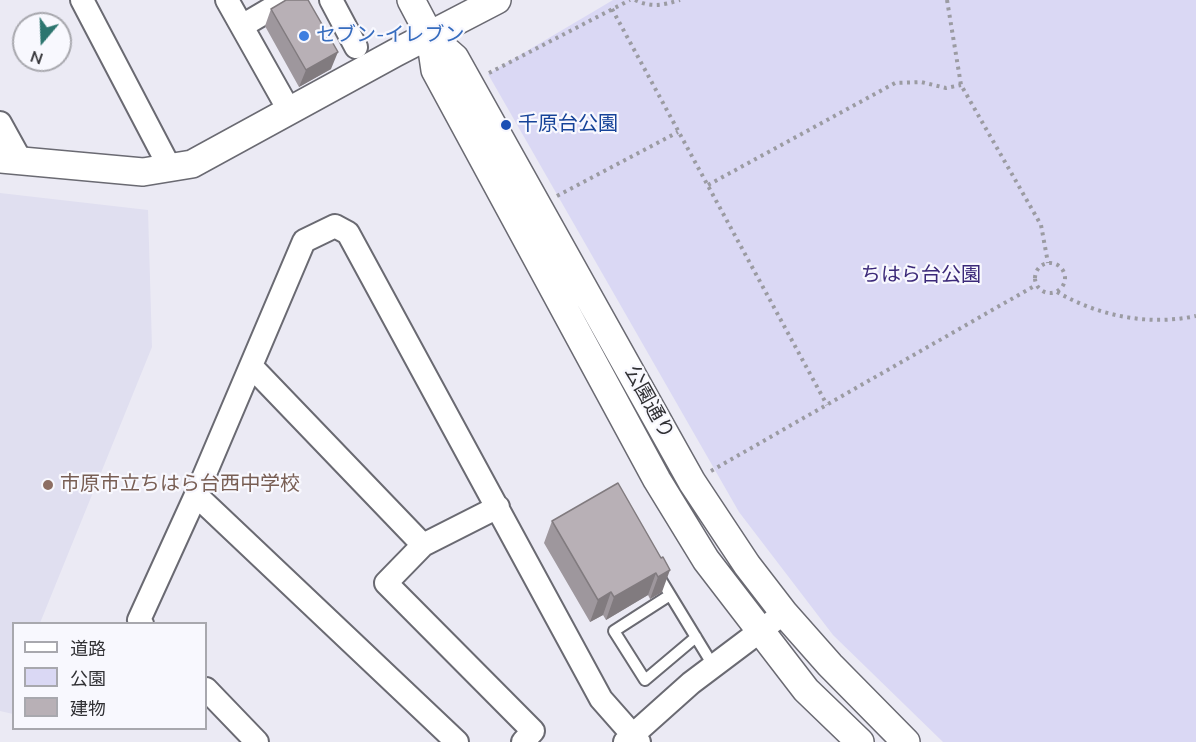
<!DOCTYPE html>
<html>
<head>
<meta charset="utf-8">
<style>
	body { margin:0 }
	#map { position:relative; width:1196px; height:742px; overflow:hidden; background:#ebeaf4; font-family:"Nunito Sans","Noto Sans JP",sans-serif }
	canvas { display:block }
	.legend { position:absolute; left:12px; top:622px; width:195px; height:108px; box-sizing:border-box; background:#f8f8fe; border:2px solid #a8a8ae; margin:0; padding:8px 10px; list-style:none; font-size:18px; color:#313135 }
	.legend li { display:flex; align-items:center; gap:12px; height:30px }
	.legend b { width:30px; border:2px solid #a8a8ae }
	.north { position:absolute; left:12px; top:12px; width:60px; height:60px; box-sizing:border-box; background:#f8f8fe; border:2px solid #a8a8ae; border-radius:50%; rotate:199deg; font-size:16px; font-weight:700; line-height:24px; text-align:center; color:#313135 }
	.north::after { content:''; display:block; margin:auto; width:21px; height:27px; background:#2c756f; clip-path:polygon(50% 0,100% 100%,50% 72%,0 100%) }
</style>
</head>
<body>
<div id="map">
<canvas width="1196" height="742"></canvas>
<ul class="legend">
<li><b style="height:8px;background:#fff"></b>道路</li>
<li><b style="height:16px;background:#dad8f4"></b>公園</li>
<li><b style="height:16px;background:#b8b0b6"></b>建物</li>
</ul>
<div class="north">N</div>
</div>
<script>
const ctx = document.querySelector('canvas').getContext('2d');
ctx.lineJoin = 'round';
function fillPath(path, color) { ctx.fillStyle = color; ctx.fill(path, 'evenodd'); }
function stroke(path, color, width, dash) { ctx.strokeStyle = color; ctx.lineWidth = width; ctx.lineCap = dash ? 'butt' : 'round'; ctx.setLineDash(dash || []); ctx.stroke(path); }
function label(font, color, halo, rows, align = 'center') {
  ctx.font = font + ' "Nunito Sans","Noto Sans JP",sans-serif'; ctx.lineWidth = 4.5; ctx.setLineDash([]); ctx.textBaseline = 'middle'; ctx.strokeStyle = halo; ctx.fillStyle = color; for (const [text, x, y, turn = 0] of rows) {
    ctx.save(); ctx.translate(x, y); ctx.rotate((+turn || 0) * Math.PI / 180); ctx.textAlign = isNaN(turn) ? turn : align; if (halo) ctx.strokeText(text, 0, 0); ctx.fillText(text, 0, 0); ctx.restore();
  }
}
const built = new Path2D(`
	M0,193L148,210L152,347L40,623L14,624L13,714L0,711Z`);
const green = new Path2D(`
	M613,0H1196V742H943L833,635L739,512L488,74Z`);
const path = new Path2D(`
	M635,0C652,8 663,5 680,0
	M947,0L961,85L1041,225L1048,263
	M612,9L827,405
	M489,73L630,0
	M708,185L895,83L921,82L946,88L961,85
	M557,196L678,132
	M1035 278a15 15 0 1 1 30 0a15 15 0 1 1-30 0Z
	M1057,292C1099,316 1148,326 1196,316
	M711,471L1036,285`);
const service = new Path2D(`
	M658,575L714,667
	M670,595L614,631L645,680L696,637`);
const minor = new Path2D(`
	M82,0L170,168
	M227,0L290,112
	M331,0L356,47
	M242,26L286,0
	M0,123L21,161
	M252,367L423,545
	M196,495L457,742
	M498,507L423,545L386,583L533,731L523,742
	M142,624L139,620L196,495L304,241L335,226L348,233L601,699L639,742
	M206,689L257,742
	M625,742L691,683L784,613`);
const tertiary = new Path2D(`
	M411,0L430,36L435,70L657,480L706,560L806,690L860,742
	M430,36L455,58L692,482L747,565L784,613L830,665L906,742
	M0,159L143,172L192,164L395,53L497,0`);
const wall = new Path2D(`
	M271,9L331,69L299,87L265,26Z
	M552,521L661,558L662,592L650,599L648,595L606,620L603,615L590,622L544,543Z`);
const shadedWall = new Path2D(`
	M338,52L331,69L299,87L306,70Z
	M670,570L662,592L650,599L658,577Z
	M656,573L648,595L606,620L614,597Z
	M611,592L603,615L590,622L598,600Z`);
const building = new Path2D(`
	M286,0H308L338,52L306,70L271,9Z
	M618,483L661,558L663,557L670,570L658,577L656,573L614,597L611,592L598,600L552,521Z`);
const markers = [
	[304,36,6,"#3f7fe0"],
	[506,125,6,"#1a4fb4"],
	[48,485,6,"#8d6e63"]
];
const shopNames = [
	["セブン-イレブン",316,36]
];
const transitNames = [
	["千原台公園",518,125]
];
const parkNames = [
	["ちはら台公園",921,276]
];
const streetNames = [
	["公園通り",648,403,61]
];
const educationNames = [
	["市原市立ちはら台西中学校",60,485]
];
fillPath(built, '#e0dff0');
fillPath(green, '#dad8f4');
stroke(service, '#6a6a72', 14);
stroke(minor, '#6a6a72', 26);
stroke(tertiary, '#6a6a72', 30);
stroke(path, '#9b9ba2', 4, [3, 4.5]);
stroke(service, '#fff', 10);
stroke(minor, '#fff', 22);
stroke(tertiary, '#fff', 27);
fillPath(wall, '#9e979d');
fillPath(shadedWall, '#817b7f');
fillPath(building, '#b8b0b6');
stroke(building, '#817b7f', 1.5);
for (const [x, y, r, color] of markers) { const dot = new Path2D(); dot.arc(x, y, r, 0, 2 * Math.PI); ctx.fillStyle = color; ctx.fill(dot); stroke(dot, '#f8f8fe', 2); }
label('20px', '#366cbe', '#f8f8fe', shopNames, 'left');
label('20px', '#164399', '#f8f8fe', transitNames, 'left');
label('20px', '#3b2979', '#f8f8fe', parkNames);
label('20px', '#313135', '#f8f8fe', streetNames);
label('20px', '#785e54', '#f8f8fe', educationNames, 'left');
</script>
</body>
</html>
